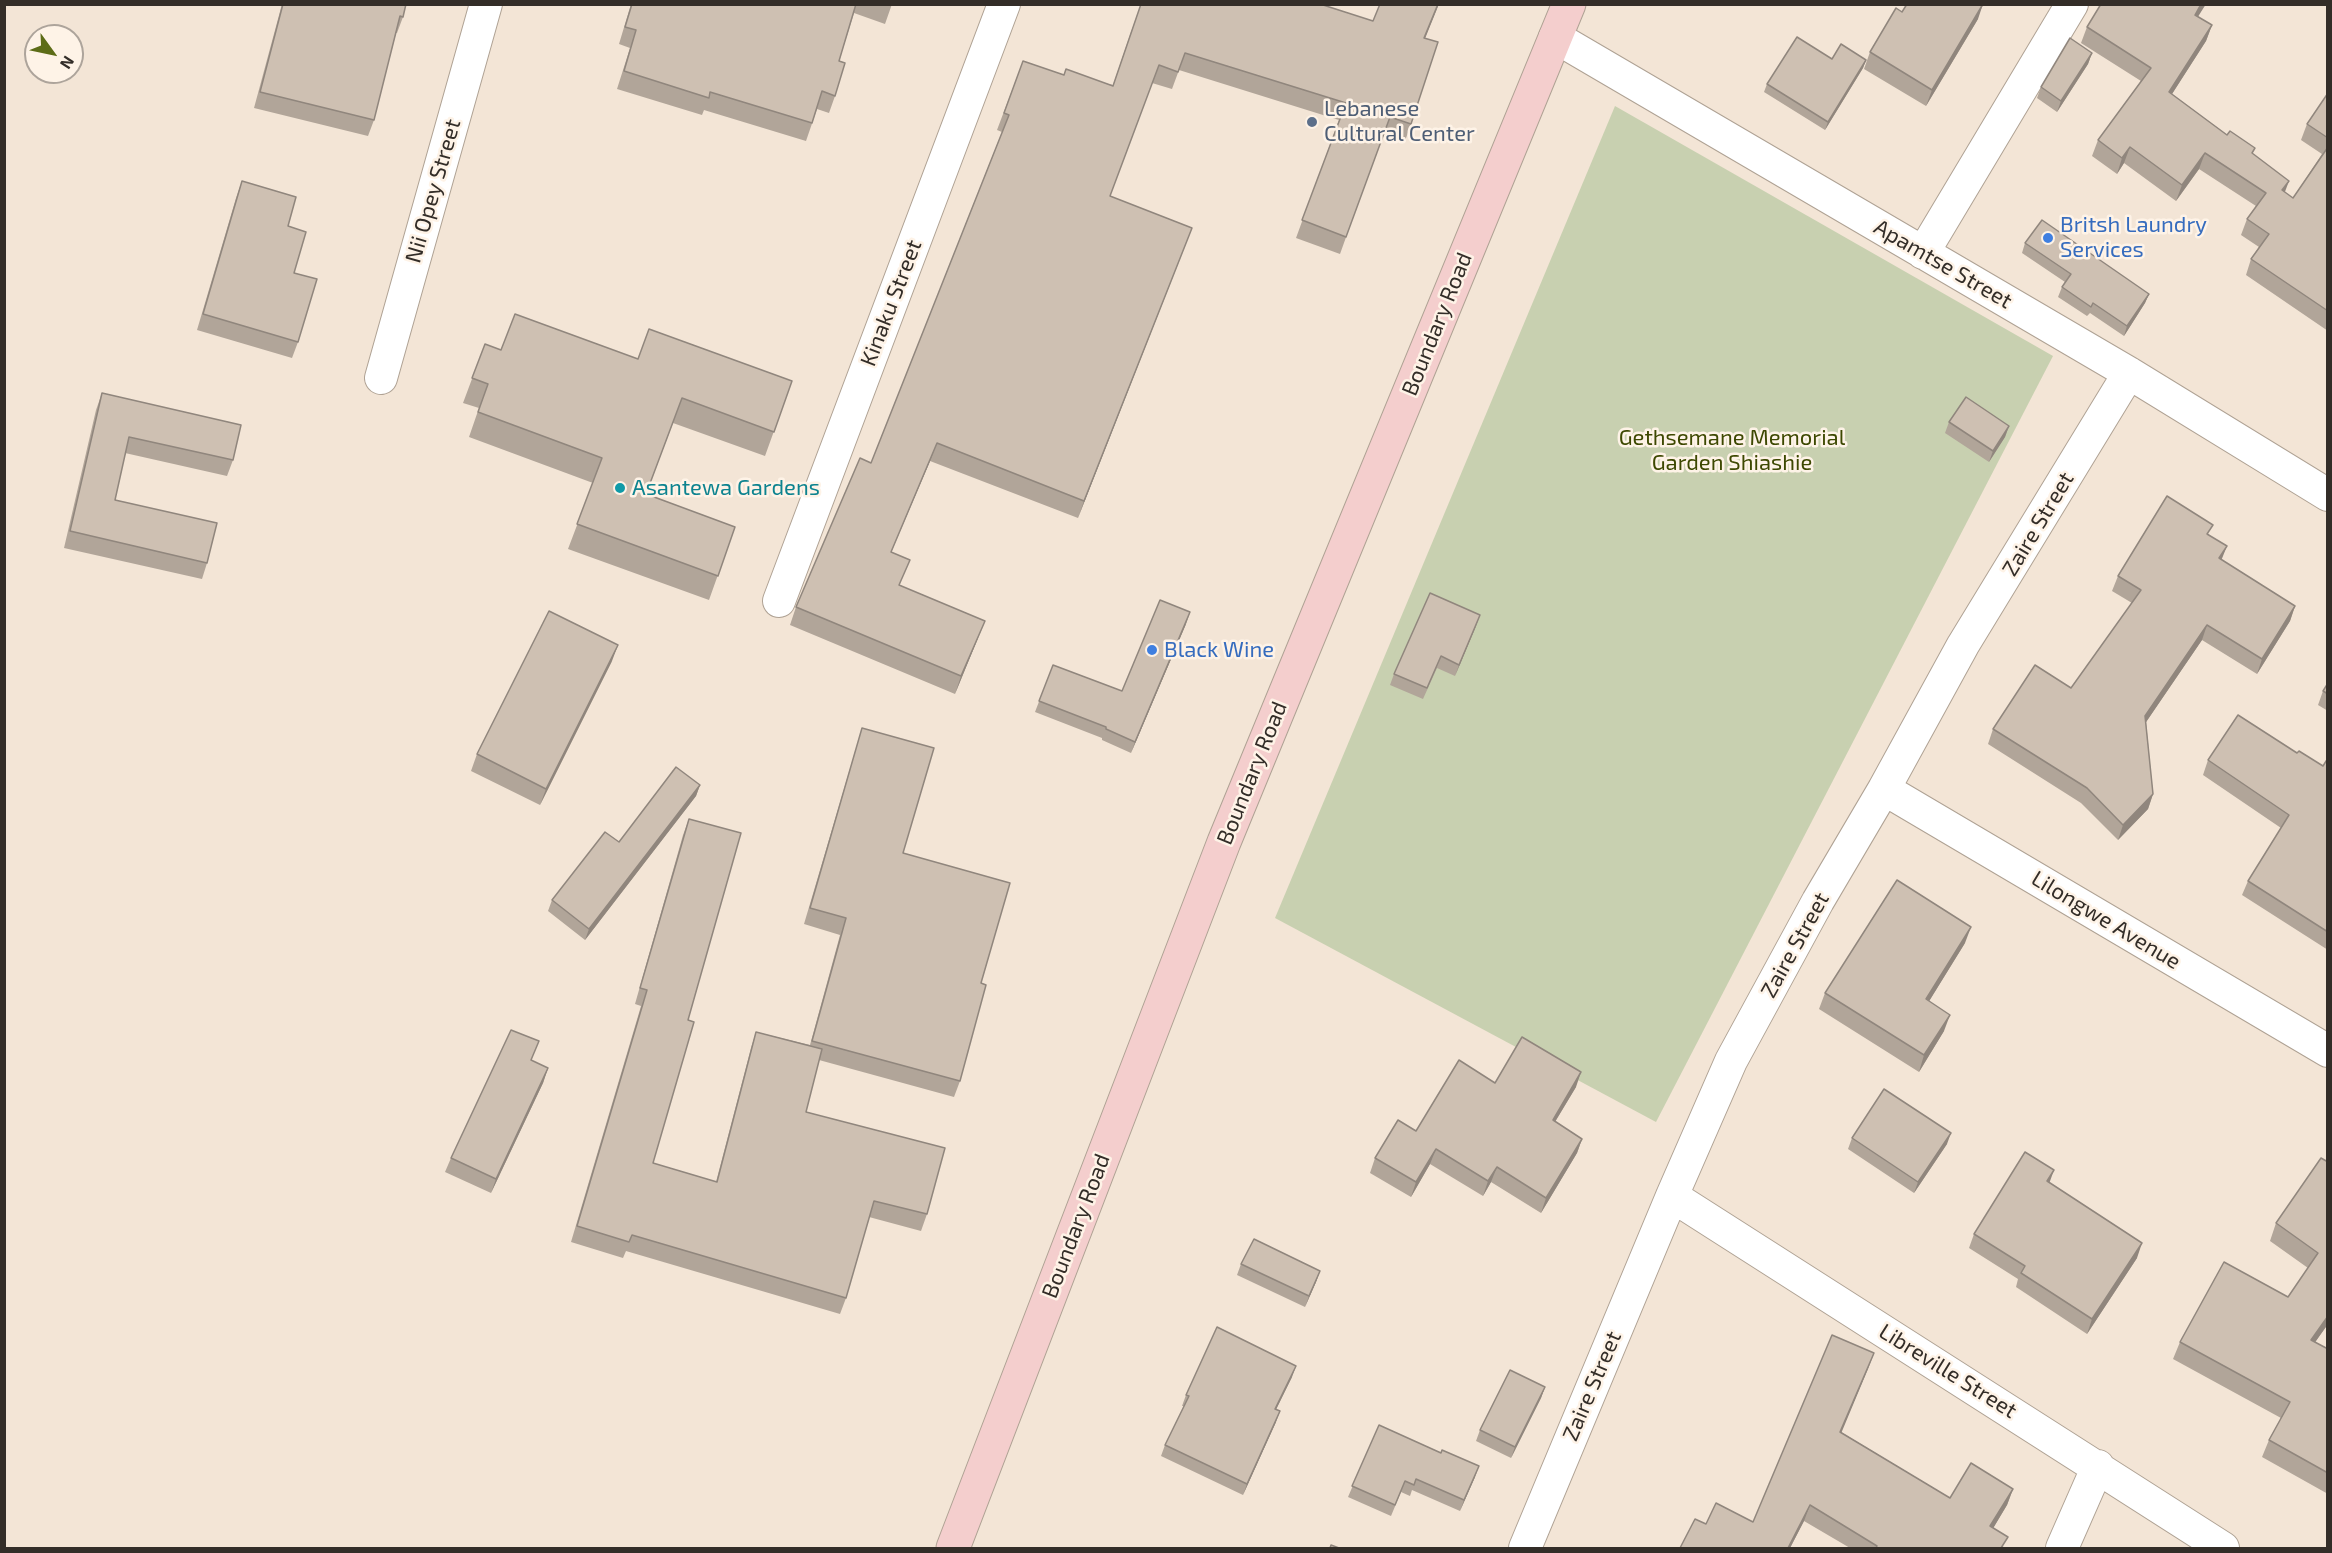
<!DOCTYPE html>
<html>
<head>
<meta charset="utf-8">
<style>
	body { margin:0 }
	#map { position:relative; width:2332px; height:1553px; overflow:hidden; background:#f3e5d6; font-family:"Exo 2",sans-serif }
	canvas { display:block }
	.frame { position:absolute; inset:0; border:6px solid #332d28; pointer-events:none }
	.north { position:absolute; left:24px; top:24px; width:60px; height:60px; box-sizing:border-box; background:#fef3e7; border:2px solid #ada49b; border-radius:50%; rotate:123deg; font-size:16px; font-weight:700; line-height:24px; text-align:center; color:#332d28 }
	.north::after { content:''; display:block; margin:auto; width:21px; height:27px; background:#5d6c17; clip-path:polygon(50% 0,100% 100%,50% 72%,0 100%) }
</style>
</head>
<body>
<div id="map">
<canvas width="2332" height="1553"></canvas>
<div class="frame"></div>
<div class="north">N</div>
</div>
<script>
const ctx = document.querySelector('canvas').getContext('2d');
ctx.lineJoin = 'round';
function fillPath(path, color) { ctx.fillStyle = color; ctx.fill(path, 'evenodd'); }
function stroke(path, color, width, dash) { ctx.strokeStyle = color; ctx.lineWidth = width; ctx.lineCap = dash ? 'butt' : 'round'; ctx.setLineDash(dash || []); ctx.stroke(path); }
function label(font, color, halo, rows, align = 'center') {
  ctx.font = font + ' "Exo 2",sans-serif'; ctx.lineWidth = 5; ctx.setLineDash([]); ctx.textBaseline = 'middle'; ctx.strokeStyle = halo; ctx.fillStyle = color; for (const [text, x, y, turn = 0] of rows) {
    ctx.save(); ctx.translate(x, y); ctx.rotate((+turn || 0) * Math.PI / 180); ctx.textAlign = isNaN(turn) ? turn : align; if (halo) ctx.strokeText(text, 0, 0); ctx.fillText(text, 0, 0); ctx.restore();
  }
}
const green = new Path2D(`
	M1615,106L2053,356L1656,1122L1275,918Z`);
const street = new Path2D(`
	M1555,37L2129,373L2328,495
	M1923,253L2072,4
	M381,378L486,4
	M779,601L1004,4
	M1884,789L2328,1051
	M1672,1196L2223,1548
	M1525,1548L1672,1196L1731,1061L1818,901L1884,789L1963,645L2129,373
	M2062,1548L2098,1466`);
const secondary = new Path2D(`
	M953,1548L1224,842L1569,4`);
const wall = new Path2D(`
	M282,4H406L403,17L397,33H396L374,120L368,136L254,108Z
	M631,4H892L885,24L854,13L839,61L835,96L829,113L817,109L806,141L704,110L702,115L617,89L630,48L619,44Z
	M1141,4L1425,38L1411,124L1405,141L1383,134L1340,254L1296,238L1339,120L1179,70L1172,89L1152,83L1110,196L1192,228L1078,518L930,461L891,552L900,585L978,638L955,694L790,625L796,607L871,463L1002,132L997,130L1023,61L1064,75L1113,85L1131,32Z
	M1902,12L1978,19L1926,106L1864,69L1870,52Z
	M2198,17L2212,25L2206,41L2172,94L2253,154L2285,192L2293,198L2322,154L2301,140L2307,124L2328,93V331L2246,275L2251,259L2259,247L2241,235L2247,219L2256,206L2199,169L2176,201L2124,163L2117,174L2092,156L2098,140L2141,81L2081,43L2087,27Z
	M2092,53L2088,64L2057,112L2037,98L2041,87Z
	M1832,59L1866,60L1863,68L1825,130L1764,92L1767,84Z
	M242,181L288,226L294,273L298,342L292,358L197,330L236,198Z
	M2025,243L2149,294L2145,303L2124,336L2090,313L2087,316L2058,297L2062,287L2065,282L2022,253Z
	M485,344L501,350L638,359L792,381L765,456L673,423L646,494L735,527L709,600L568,549L593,483L469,437L479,408L463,403Z
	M102,393L233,460L227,476L125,453L115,500L207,563L202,579L64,548L96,410Z
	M1949,422L2009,426L2005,437L1989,462L1945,433Z
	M2209,536L2222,560L2295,606L2290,621L2257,674L2202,640L2146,722L2153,794L2148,809L2118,840L2081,803L1988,744L1993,729L2071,688L2132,603L2112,591L2118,576Z
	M1186,624L1131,753L1102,740V738L1035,712L1053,665L1122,691Z
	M1476,626L1455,676L1437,668L1423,699L1390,685L1394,674Z
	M612,661L540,805L471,771L477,754Z
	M2328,683V711L2318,705L2323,691Z
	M862,728L903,853L981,983L960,1081L954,1097L819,1060L806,1112L927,1214L921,1231L869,1217L846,1298L840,1314L626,1251L623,1258L571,1242L641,1006L635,1004L683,835L689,819L688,1020L653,1163L716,1182L751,1048L756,1032L810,1045L840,935L804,924L857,745Z
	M2297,753L2323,766L2328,758V950L2242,895L2248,881L2281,828L2203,775L2208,760Z
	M700,785L696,796L585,940L548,911L552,900L619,842Z
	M1965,943L1929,1001L1944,1031L1919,1072L1819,1009L1825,993Z
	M532,1061L548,1068L543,1083L491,1193L445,1172L451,1158Z
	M1495,1083L1576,1087L1555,1122L1582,1139L1577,1153L1541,1213L1491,1182L1483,1196L1430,1164L1411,1197L1370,1173L1375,1158L1416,1131Z
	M1852,1138L1947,1144L1914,1193L1848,1149Z
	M2328,1162V1324L2315,1342L2328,1349V1494L2262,1457L2269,1440L2281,1418L2173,1359L2180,1342L2288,1297L2308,1268L2270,1241L2276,1223Z
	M2049,1183L2137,1258L2087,1334L2016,1287L2018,1279L1969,1248L1974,1234Z
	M1241,1264L1320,1271L1316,1282L1305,1307L1237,1275Z
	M1874,1353L1841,1432L1950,1498L2013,1489L2007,1505L1993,1528L2004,1548H1850L1804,1521L1790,1548H1680L1706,1524L1753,1522Z
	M1292,1377L1276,1409V1422L1243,1495L1161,1456L1165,1445L1184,1406H1182L1186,1395Z
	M1545,1387L1541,1398L1511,1458L1476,1441L1480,1430Z
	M1379,1425L1475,1477L1460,1511L1412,1490L1410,1496L1401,1492L1391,1516L1348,1497Z`);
const shadedWall = new Path2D(`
	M1438,4H1439L1418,56L1424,38Z
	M1983,4L1978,19L1926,106L1932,90Z
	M2201,4H2206L2189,31L2195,15Z
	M2212,25L2206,41L2163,108L2169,92Z
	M2092,53L2088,64L2057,112L2061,101Z
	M1866,60L1863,68L1825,130L1828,122Z
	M2130,147L2124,163L2117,174L2122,158Z
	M2205,153L2199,169L2176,201L2182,185Z
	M2289,181L2283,197L2282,190Z
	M1192,228L1185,246L1078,518L1084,501Z
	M2149,294L2145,303L2124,336L2127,326Z
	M2009,426L2005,437L1989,462L1993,451Z
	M937,443L930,461L884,569L891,552Z
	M2227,546L2221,561L2219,558Z
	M2295,606L2290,621L2257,674L2262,659Z
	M1190,612L1186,624L1131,753L1135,742Z
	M1480,615L1476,626L1455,676L1459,665Z
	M985,621L978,638L955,694L961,676Z
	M2207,625L2202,640L2140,731L2145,716Z
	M618,645L612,661L540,805L546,789Z
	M700,785L696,796L585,940L589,929Z
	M2153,794L2148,809L2118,840L2123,825Z
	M1971,927L1965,943L1920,1016L1926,999Z
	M1950,1015L1944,1031L1919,1072L1924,1055Z
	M548,1068L543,1083L491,1193L496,1179Z
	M1581,1072L1576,1087L1547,1135L1553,1120Z
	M1951,1133L1947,1144L1914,1193L1918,1182Z
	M1582,1139L1577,1153L1541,1213L1546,1198Z
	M1436,1149L1430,1164L1411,1197L1416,1182Z
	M1497,1167L1491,1182L1483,1196L1488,1181Z
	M2054,1170L2049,1184L2047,1181Z
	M2142,1243L2137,1258L2087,1334L2092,1319Z
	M1320,1271L1316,1282L1305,1307L1309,1296Z
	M2328,1316V1324L2304,1358L2311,1340Z
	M1874,1353L1868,1369L1835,1448L1840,1432Z
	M1296,1366L1292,1377L1271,1420L1275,1409Z
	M1545,1387L1541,1398L1511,1458L1515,1447Z
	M1280,1411L1276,1422L1243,1495L1247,1484Z
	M1479,1466L1475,1477L1460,1511L1464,1500Z
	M2013,1489L2007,1505L1985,1542L1990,1526Z
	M1810,1505L1804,1521L1790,1548H1788Z`);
const building = new Path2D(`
	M283,4H406L403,17L400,16L374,120L260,92Z
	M632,4H856L839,61L845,63L835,96L822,91L812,123L710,92L709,98L624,71L636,30L625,27Z
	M1141,4H1320L1373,21L1380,4H1438L1424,38L1438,42L1411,124L1390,117L1346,237L1302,220L1346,103L1185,53L1178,72L1159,65L1110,196L1192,228L1084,501L937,443L891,552L910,560L899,585L985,621L961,676L796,607L860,458L871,463L1009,115L1004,113L1023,61L1064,75L1066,69L1113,86Z
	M1907,4H1983L1932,90L1870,52L1896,8L1902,12Z
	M2101,4H2201L2195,15L2212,25L2169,92L2227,135L2230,131L2255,148L2252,153L2289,181L2282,190L2293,198L2328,147V311L2251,259L2269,234L2247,219L2266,193L2205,153L2182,185L2130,147L2122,158L2098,140L2151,68L2087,27Z
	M1797,37L1832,59L1841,44L1866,60L1828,122L1767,84Z
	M2070,38L2092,53L2061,101L2041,87Z
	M2328,93V138L2307,124Z
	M242,181L296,197L288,226L306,232L294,273L317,279L298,342L203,314Z
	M2042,220L2149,294L2127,326L2093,303L2091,307L2062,287L2071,274L2025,243Z
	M515,314L638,359L649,329L792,381L774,432L682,398L646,494L735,527L718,576L577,524L602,458L478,412L488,384L472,378L485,344L501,350Z
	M102,393L241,425L233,460L129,437L115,500L217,523L207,563L70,531Z
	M1966,397L2009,426L1993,451L1949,422Z
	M2167,496L2213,525L2207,534L2227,546L2219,558L2295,606L2262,659L2207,625L2145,716L2153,794L2123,825L2087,788L1993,729L2035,665L2071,688L2141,590L2118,576Z
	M1430,593L1480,615L1459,665L1441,656L1427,688L1394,674Z
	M1160,600L1190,612L1135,742L1106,729V727L1039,701L1053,665L1122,691Z
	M549,611L618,645L546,789L477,754Z
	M2328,683V694L2323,691Z
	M2238,715L2297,753L2299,751L2323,766L2328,758V932L2248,881L2289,815L2208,760Z
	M862,728L934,748L903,853L1010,883L981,983L986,985L960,1081L812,1041L846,918L810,908Z
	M676,767L700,785L589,929L552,900L605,832L619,842Z
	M689,819L741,833L688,1020L694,1022L653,1163L717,1182L756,1032L822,1049L806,1112L945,1148L927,1214L874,1201L846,1298L632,1235L629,1242L577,1226L647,990L640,988Z
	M1897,880L1971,927L1926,999L1950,1015L1924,1055L1825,993Z
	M511,1030L539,1041L531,1060L548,1068L496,1179L451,1158Z
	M1522,1037L1581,1072L1553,1120L1582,1139L1546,1198L1497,1167L1488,1181L1436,1149L1416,1182L1375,1158L1398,1120L1416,1131L1459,1060L1495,1083Z
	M1884,1089L1951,1133L1918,1182L1852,1138Z
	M2025,1152L2054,1170L2047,1181L2142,1243L2092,1319L2021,1273L2025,1266L1974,1234Z
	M2321,1158L2328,1162V1316L2311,1340L2328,1349V1473L2269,1440L2290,1402L2180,1342L2224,1262L2288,1297L2318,1253L2276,1223Z
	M1254,1239L1320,1271L1309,1296L1241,1264Z
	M1217,1327L1296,1366L1275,1409L1280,1411L1247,1484L1165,1445L1189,1396L1186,1395Z
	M1832,1335L1874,1353L1840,1432L1950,1498L1971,1463L2013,1489L1990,1526L2008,1537L2001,1548H1876L1877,1546L1810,1505L1788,1548H1680L1695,1519L1706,1524L1716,1503L1753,1522Z
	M1510,1370L1545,1387L1515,1447L1480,1430Z
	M1379,1425L1441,1453L1442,1450L1479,1466L1464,1500L1416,1479L1414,1485L1405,1481L1395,1505L1352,1486Z
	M1331,1545L1339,1548H1330Z`);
const markers = [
	[1312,122,6,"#5c6f8a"],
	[2048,238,6,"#3f7fe0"],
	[620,488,6,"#0f9aa8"],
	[1152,650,6,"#3f7fe0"]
];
const serviceNames = [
	["Lebanese",1324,109],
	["Cultural Center",1324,134]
];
const streetNames = [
	["Nii Opey Street",433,191,-74],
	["Apamtse Street",1943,264,30],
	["Kinaku Street",891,303,-69],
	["Boundary Road",1437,324,-68],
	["Zaire Street",2038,524,-59],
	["Boundary Road",1252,773,-68],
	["Lilongwe Avenue",2106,920,31],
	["Zaire Street",1795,945,-61],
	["Boundary Road",1076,1226,-69],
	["Libreville Street",1948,1371,32],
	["Zaire Street",1592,1386,-67]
];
const shopNames = [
	["Britsh Laundry",2060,225],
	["Services",2060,250],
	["Black Wine",1164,650]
];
const parkNames = [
	["Gethsemane Memorial",1732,438],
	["Garden Shiashie",1732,463]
];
const cultureNames = [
	["Asantewa Gardens",632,488]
];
fillPath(green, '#c8d0b0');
stroke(street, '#afa294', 34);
stroke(secondary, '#afa294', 35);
stroke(street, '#fff', 32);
stroke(secondary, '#f4cecd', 33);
fillPath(wall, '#b1a599');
fillPath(shadedWall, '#90867d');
fillPath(building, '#cec0b2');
stroke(building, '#90867d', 1.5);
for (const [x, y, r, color] of markers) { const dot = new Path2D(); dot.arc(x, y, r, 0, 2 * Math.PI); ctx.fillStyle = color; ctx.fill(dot); stroke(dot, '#fef3e7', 2); }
label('22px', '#4e5e75', '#fef3e7', serviceNames, 'left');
label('22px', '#332d28', '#fef3e7', streetNames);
label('22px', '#366cbe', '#fef3e7', shopNames, 'left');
label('22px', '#3d4801', '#fef3e7', parkNames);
label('22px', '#0d838f', '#fef3e7', cultureNames, 'left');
</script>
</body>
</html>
